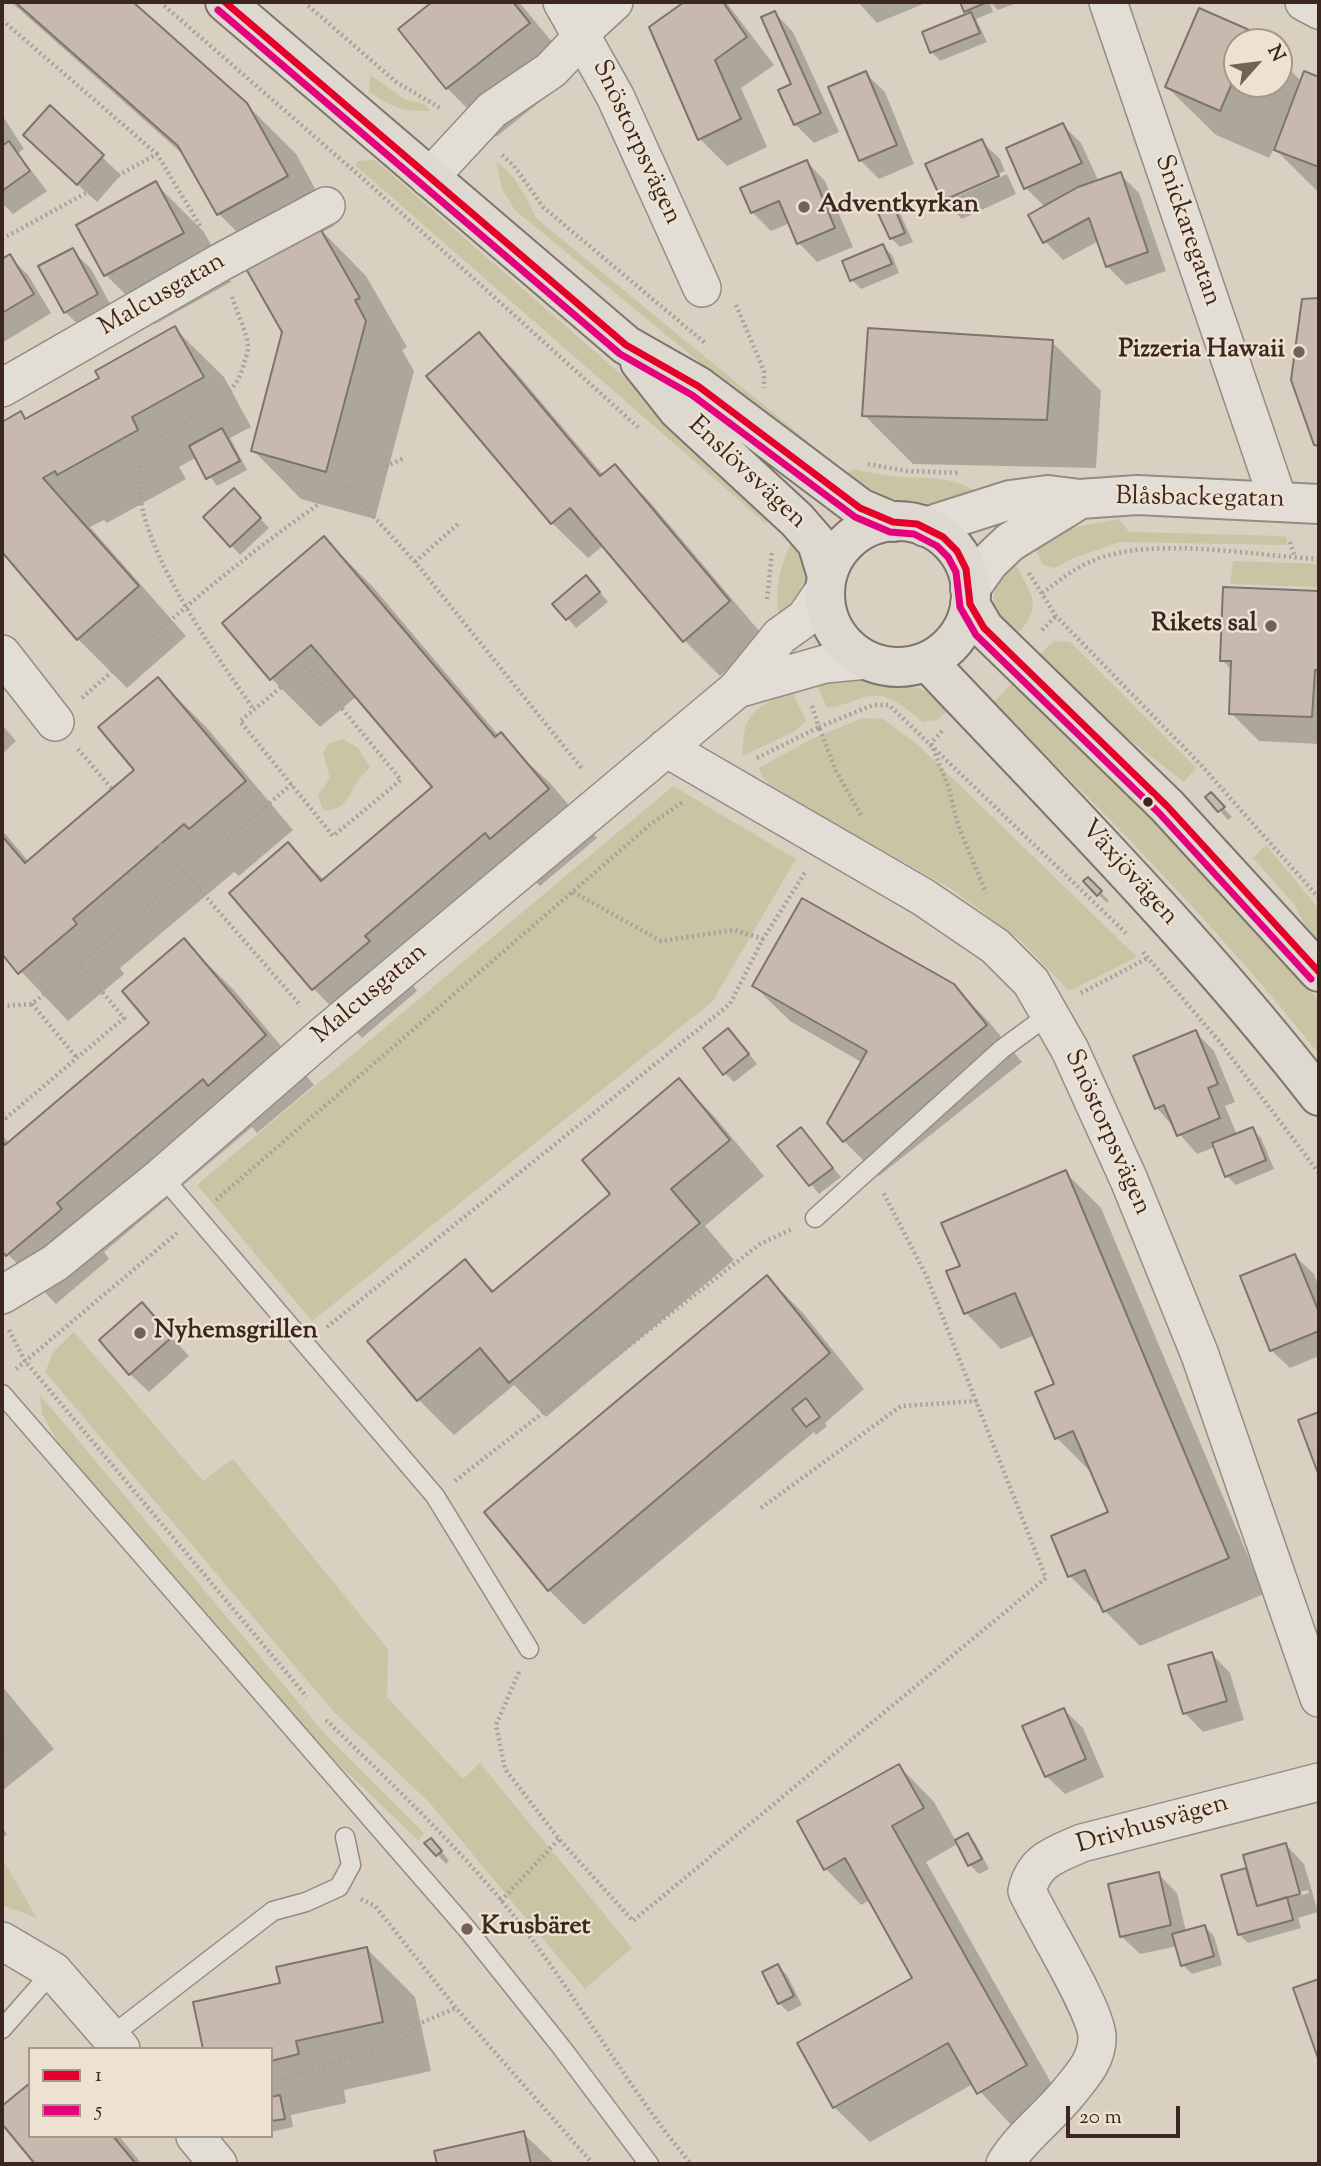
<!DOCTYPE html>
<html>
<head>
<meta charset="utf-8">
<style>
	body { margin:0 }
	#map { position:relative; width:1321px; height:2166px; overflow:hidden; background:#d9d0c2; font-family:"Sorts Mill Goudy",serif }
	canvas { display:block }
	.frame { position:absolute; inset:0; border:4px solid #3b271f; pointer-events:none }
	.legend { position:absolute; left:28px; top:2047px; width:245px; height:91px; box-sizing:border-box; background:#ede2d1; border:2px solid #a6978a; margin:0; padding:9px 12px; list-style:none; font-size:21px; color:#3b271f }
	.legend li { display:flex; align-items:center; gap:14px; height:35px }
	.legend b { width:35px; border:2px solid #a6978a }
	.north { position:absolute; left:1223px; top:28px; width:70px; height:70px; box-sizing:border-box; background:#ede2d1; border:2px solid #a6978a; border-radius:50%; rotate:62deg; font-size:19px; font-weight:700; line-height:28px; text-align:center; color:#3b271f }
	.north::after { content:''; display:block; margin:auto; width:24px; height:32px; background:#726258; clip-path:polygon(50% 0,100% 100%,50% 72%,0 100%) }
	.scale { position:absolute; left:1066px; top:2106px; width:114px; height:32px; box-sizing:border-box; border:4px solid #3b271f; border-top:0; padding-left:9px; font-size:21px; line-height:24px; white-space:nowrap; color:#3b271f; -webkit-text-stroke:5px #ede2d1; paint-order:stroke }
</style>
</head>
<body>
<div id="map">
<canvas width="1321" height="2166"></canvas>
<div class="frame"></div>
<ul class="legend">
<li><b style="height:9px;background:#e4002b"></b>1</li>
<li><b style="height:9px;background:#e5007d"></b>5</li>
</ul>
<div class="north">N</div>
<div class="scale">20 m</div>
</div>
<script>
const ctx = document.querySelector('canvas').getContext('2d');
ctx.lineJoin = 'round';
function fillPath(path, color) { ctx.fillStyle = color; ctx.fill(path, 'evenodd'); }
function stroke(path, color, width, dash) { ctx.strokeStyle = color; ctx.lineWidth = width; ctx.lineCap = dash ? 'butt' : 'round'; ctx.setLineDash(dash || []); ctx.stroke(path); }
function label(font, color, halo, rows, align = 'center') {
  ctx.font = font + ' "Sorts Mill Goudy",serif'; ctx.lineWidth = 5; ctx.setLineDash([]); ctx.textBaseline = 'middle'; ctx.strokeStyle = halo; ctx.fillStyle = color; for (const [text, x, y, turn = 0] of rows) {
    ctx.save(); ctx.translate(x, y); ctx.rotate((+turn || 0) * Math.PI / 180); ctx.textAlign = isNaN(turn) ? turn : align; if (halo) ctx.strokeText(text, 0, 0); ctx.fillText(text, 0, 0); ctx.restore();
  }
}
const green = new Path2D(`
	M370,75L406,100L425,104L430,111C404,112 390,107 369,91Z
	M375,160L779,512L765,523L355,165L358,161Z
	M496,161C516,176 525,195 536,218L822,453L821,463L515,210L502,189Z
	M853,469C865,471 878,475 891,476C920,480 956,473 979,495L946,504L918,503L874,496L840,478Z
	M1119,519L1129,532L1282,536L1287,538L1286,545L1120,542L1073,558L1054,568L1043,565L1034,546L1069,528Z
	M798,532C808,572 814,587 780,617C771,593 784,552 798,532Z
	M1013,560C1035,602 1045,603 1011,642C990,603 985,596 1013,560Z
	M1233,561L1319,564V587L1230,584Z
	M1054,641L1070,642L1196,768L1184,782L1080,701L1036,658Z
	M845,676L919,688L954,706L937,720L923,722C907,710 890,692 870,696C854,699 843,707 827,707L814,680Z
	M1016,679L1221,889L1319,1001V1054C1219,929 1108,814 992,704Z
	M791,690L806,721L795,731L743,756C742,711 755,710 791,690Z
	M862,718L883,719L917,744L1137,957L1069,991L1021,941L950,888L777,791L763,778L759,768L810,740Z
	M343,739L358,748L370,767C366,772 362,775 359,780C348,794 346,812 323,810L318,796L330,778L323,753L329,743Z
	M673,786L796,859L712,1002L312,1321L197,1185Z
	M1266,845L1319,909V953L1294,904L1253,858Z
	M74,1332L203,1481L233,1459L388,1649L387,1697L463,1779L480,1763L632,1948L585,1989L430,1803L333,1711L45,1372L53,1352Z
	M40,1395L325,1734L424,1833L419,1841L330,1756L260,1682L60,1446L42,1414Z
	M2,1858L37,1918L2,1905Z`);
const shadow = new Path2D(`
	M11,2H131L246,104L296,154L335,225L323,232L366,276L407,347L402,350L414,371L375,519L301,499L253,450L284,332L263,258L219,214L186,157Z
	M435,2H519L577,72L496,137L447,88L401,29Z
	M687,2H726L774,65L741,88L767,147L727,166L700,139L651,28Z
	M858,2H928L877,23Z
	M962,2H989L993,12L976,19L987,42L940,61L932,52L969,14Z
	M990,2H1020L998,10Z
	M1200,10L1253,33L1262,42H1237V84H1279V59L1302,82L1305,73L1319,79V193L1274,148L1269,158L1216,135L1167,87Z
	M775,13L793,32L839,132L814,143L795,124L794,85Z
	M866,74L885,92L914,164L879,179L860,160Z
	M50,108L121,175L97,202L44,154Z
	M2,115L24,149L18,153L47,191L13,214L2,203Z
	M1063,125L1081,143L1099,182L1120,174L1139,193L1166,271L1126,285L1107,266L1099,241L1063,260L1045,241V207L1025,187Z
	M981,141L1000,159L1005,171L949,196V200L1007,174L1016,194L962,219L943,200Z
	M807,162L825,181L853,247L817,262L799,243L790,223L771,231L752,212Z
	M155,183L204,232L231,282L155,324L106,275L78,225Z
	M891,204L900,213L913,242L900,247L891,238Z
	M883,246L892,255L899,273L861,289L852,280Z
	M72,250L91,269L115,313L84,330L65,312Z
	M9,256L28,275L51,313L2,343V261Z
	M1319,300V448L1316,444L1303,301Z
	M175,329L224,377L251,427L230,438L247,470L217,486L197,457L179,467L186,479L107,523L104,520L90,527L186,636L127,688L78,639L2,549V424L20,413L27,420L101,379Z
	M479,334L514,370L604,476L615,467L650,502L765,638L720,676L684,640L604,545L588,558L552,523Z
	M1052,342L1101,391L1096,468L913,464L864,415Z
	M243,500L269,528L240,555L205,517Z
	M324,538L373,587L499,736L550,783L597,838L540,886L535,881L413,985L417,991L362,1038L314,989L231,893L288,844L325,881L434,787L357,696L320,727L272,679L225,623Z
	M595,586L608,602L576,628L555,604Z
	M1225,589L1319,592V744L1259,741L1231,713L1233,671L1222,660Z
	M158,679L207,728L293,830L239,876L234,872L120,968L124,974L68,1021L2,951V830L29,862L137,770Z
	M2,725L16,741L2,754Z
	M1211,795L1232,817L1228,820L1208,797Z
	M1088,879L1109,901L1107,903L1085,881Z
	M184,941L233,989L314,1085L257,1133L252,1127L104,1252L109,1259L56,1304L2,1248V1135L10,1144L152,1023Z
	M953,985L989,1022L1022,1062L879,1176L844,1141L863,1063L790,1021L754,986Z
	M1195,1032L1214,1051L1235,1102L1225,1106L1237,1135L1252,1129L1261,1138L1274,1169L1236,1185L1227,1176L1215,1147L1197,1154L1157,1108Z
	M737,1039L757,1064L734,1082L725,1073Z
	M679,1081L714,1116L764,1176L705,1226L734,1260L546,1417L514,1385L454,1435L419,1400L369,1341L464,1262L495,1292L613,1194Z
	M801,1129L841,1177L819,1194L780,1146Z
	M1065,1172L1101,1208L1264,1594L1140,1646L1070,1576L1110,1513L1093,1474L1057,1438L1056,1385L1035,1335L1001,1349L966,1313L962,1267Z
	M1295,1256L1314,1274L1319,1288V1356L1290,1368L1271,1350Z
	M767,1277L803,1313L864,1389L825,1423L827,1426L816,1435L814,1432L584,1625L549,1590Z
	M142,1305L189,1356L149,1392L130,1374Z
	M1212,1654L1230,1673L1244,1720L1203,1732L1185,1713Z
	M2,1686L54,1749L2,1791Z
	M1064,1710L1083,1728L1104,1777L1065,1794L1046,1776Z
	M899,1766L934,1802L956,1841L968,1835L976,1844L989,1869L979,1874L970,1865L959,1843L926,1862L1062,2102L1014,2128L973,2084L870,2142L834,2107L915,1978L870,1900L861,1905L826,1869L799,1822Z
	M2,1827L7,1834L2,1839Z
	M427,1843L440,1849L449,1861L446,1864Z
	M1286,1845L1304,1864L1318,1912L1298,1918L1301,1928L1248,1943L1239,1934L1224,1876L1248,1869ZM1308,1890L1309,1893L1286,1899L1284,1896Z
	M1158,1874L1177,1893L1186,1932L1205,1927L1214,1936L1222,1965L1192,1974L1183,1965L1178,1946L1140,1954L1121,1936Z
	M366,1948L415,1997L431,2071L344,2090L346,2103L291,2115L293,2127L271,2132V2049L282,1984Z
	M778,1966L787,1975L802,2005L788,2012L779,2003L764,1973Z
	M30,2085V2136H119L142,2164H38L2,2121V2108Z
	M523,2133L555,2164H439L436,2152Z`);
const building = new Path2D(`
	M15,2H133L247,103L288,176L217,215L178,146Z
	M432,2H513L530,23L446,89L398,29Z
	M684,2H723L747,37L715,60L741,119L698,140L649,27Z
	M960,2H985V3L964,12Z
	M1199,8L1254,32L1250,42H1237V72L1220,111L1165,87Z
	M775,11L821,113L794,125L778,90L791,84L761,17Z
	M971,12L980,33L930,53L922,32Z
	M866,71L897,145L859,161L828,87Z
	M1304,71L1319,77V167L1274,150Z
	M50,105L104,155L77,185L23,135Z
	M1063,123L1082,163L1024,189L1006,148Z
	M982,139L999,176L942,201L925,164Z
	M9,141L30,171L2,191V146Z
	M807,160L835,228L797,244L779,201L751,213L740,188Z
	M1121,172L1148,252L1106,267L1089,218L1043,243L1028,215L1078,187Z
	M156,181L184,233L104,276L76,225Z
	M892,202L905,233L890,239L876,209Z
	M318,225L360,298L355,300L366,321L326,472L251,451L282,332L245,267Z
	M883,244L892,264L850,281L842,261Z
	M73,248L98,294L64,313L38,266Z
	M10,254L34,294L2,313V259Z
	M1319,298V446L1314,445L1291,380L1302,299Z
	M175,326L204,377L132,417L138,430L57,475L55,471L43,478L139,586L77,640L2,552V422L21,411L25,419L99,378L95,371Z
	M868,328L1053,340L1047,420L862,416Z
	M479,332L600,476L615,464L730,601L683,642L570,508L551,524L426,376Z
	M222,428L240,461L206,479L189,446Z
	M234,488L261,518L230,547L203,517Z
	M324,536L495,737L501,732L549,789L490,839L485,833L365,936L370,941L312,990L229,893L288,842L321,881L432,787L311,645L270,680L222,623Z
	M586,575L600,592L566,620L552,604Z
	M1223,587L1319,591V670H1315L1312,717L1229,714L1231,661H1220Z
	M158,677L246,781L189,829L184,824L73,919L77,924L18,974L2,954V836L25,863L134,770L98,727Z
	M1211,792L1225,807L1218,812L1205,797Z
	M1088,877L1102,891L1097,896L1083,881Z
	M802,898L954,984L987,1025L843,1142L827,1123L867,1051L752,986Z
	M184,938L266,1035L208,1086L203,1079L57,1203L62,1209L6,1256L2,1251V1141L5,1145L149,1023L122,991Z
	M728,1028L749,1054L723,1075L703,1048Z
	M1196,1030L1218,1084L1208,1088L1220,1118L1177,1136L1164,1105L1155,1109L1133,1056Z
	M679,1078L730,1140L671,1189L700,1223L509,1383L480,1348L417,1401L367,1341L465,1259L492,1292L610,1194L582,1160Z
	M801,1127L833,1168L809,1186L777,1146Z
	M1253,1127L1266,1160L1225,1177L1212,1143Z
	M1066,1170L1229,1558L1103,1612L1085,1570L1068,1577L1051,1536L1108,1512L1073,1431L1055,1439L1035,1392L1054,1384L1015,1293L964,1314L946,1271L960,1266L941,1223Z
	M1295,1254L1319,1312V1331L1270,1351L1240,1276Z
	M767,1275L830,1353L548,1591L484,1512Z
	M142,1302L172,1337L129,1375L99,1340Z
	M806,1398L820,1417L806,1427L792,1409Z
	M1319,1412V1476L1298,1420Z
	M1212,1652L1227,1701L1183,1714L1168,1665Z
	M1064,1708L1086,1759L1045,1777L1022,1726Z
	M899,1764L924,1808L892,1826L1027,2065L977,2094L948,2043L833,2108L797,2043L912,1978L845,1858L824,1870L797,1821Z
	M968,1833L982,1859L968,1866L955,1840Z
	M431,1838L442,1851L436,1856L424,1843Z
	M1286,1843L1300,1894L1257,1906L1243,1855Z
	M1246,1868L1257,1906L1287,1897L1293,1920L1238,1935L1221,1875Z
	M1159,1872L1171,1925L1120,1937L1108,1884Z
	M1205,1925L1214,1956L1181,1966L1172,1934Z
	M367,1947L383,2022L296,2041L299,2054L271,2061V2049H203L193,2002L280,1983L276,1967Z
	M778,1964L794,1996L778,2004L762,1972Z
	M1319,1979V2061L1293,1988Z
	M30,2083V2136H113L136,2164H35L2,2124V2106Z
	M280,2095L285,2119L271,2121V2097Z
	M524,2131L531,2164H437L434,2151Z`);
const path = new Path2D(`
	M160,2L369,184L640,429
	M304,2L396,82L442,109
	M2,20L157,154
	M502,155L514,166L543,207L705,343
	M2,239L157,154L202,229
	M232,297C237,313 247,332 248,348C248,353 245,359 244,364C229,422 151,420 141,463C124,531 216,654 254,710
	M736,305L764,371V388
	M868,464L907,471L960,473
	M346,486L404,458
	M1290,542L1295,558
	M415,562L458,524
	M1029,573L1056,616L1200,764L1319,898
	M1042,593C1058,582 1074,568 1092,561C1154,535 1252,556 1319,559
	M767,599L772,552
	M1042,630L1056,616
	M307,666L401,780L333,836L240,721Z
	M82,698C167,622 251,548 346,486L415,562L583,770
	M812,706L819,727L873,705H889L1128,935
	M942,731L931,743L949,789L958,825L986,893
	M78,749L112,789
	M757,758L819,727L836,771L862,817
	M160,844L301,1006
	M573,892L661,941L735,930L763,939
	M1143,952L1219,1041L1319,1173
	M1081,993L1148,958
	M32,1004L77,1058
	M2,1006L32,1004L292,784
	M2,1113L6,1118L124,1018L80,965
	M216,1200L652,823L683,802
	M327,1327L730,1004L763,939L806,871
	M9,1330L25,1361L307,1697
	M16,1369L177,1233
	M455,1481L760,1244L792,1229
	M761,1508L901,1406L977,1401
	M519,1672L496,1725L505,1769L559,1839L633,1921L1046,1578L926,1275L883,1192
	M326,1720C386,1778 447,1836 501,1900C571,1984 622,2081 691,2164
	M2,1748L3,1740
	M361,1899L375,1906L456,2008L593,2164
	M501,1901L559,1839
	M271,2083L401,2041L418,2024L456,2008`);
const service = new Path2D(`
	M162,1176L435,1496L529,1649
	M815,1218L1002,1049L1051,1013
	M2,1394L467,1929L562,2048L649,2164
	M2,2029L53,1971
	M111,2036L273,1911L306,1902L339,1887L351,1865L345,1837`);
const minor = new Path2D(`
	M562,2L615,96L702,288
	M1108,2L1278,500
	M1304,2L1319,10
	M429,178L492,110L551,70L583,36L589,25L614,2
	M2,388L221,262L326,206
	M2,654L55,722
	M737,689L825,664L867,660
	M666,748L923,897L995,946L1031,982L1070,1050L1129,1180L1200,1355L1319,1698
	M2,1295L55,1263L162,1176L325,1034L737,689L780,636L805,618L825,589
	M2,1941L53,1971L121,2049
	M195,2136L218,2164
	M1005,2164C1021,2137 1049,2117 1069,2092C1082,2076 1098,2059 1097,2036C1095,2008 1042,1924 1027,1891C1034,1860 1055,1855 1082,1843L1319,1782`);
const tertiary = new Path2D(`
	M925,527L1010,500L1048,495L1080,499L1137,495L1319,504
	M970,589L989,562L1010,542L1080,499`);
const trunk = new Path2D(`
	M225,2L626,345L698,386L860,508L893,522
	M640,362L678,410L797,520L817,543L827,576
	M825 594a73 73 0 1 1 146 0a73 73 0 1 1-146 0Z
	M970,604L984,628L1167,806L1319,972
	M927,661C1061,803 1199,942 1319,1096`);
const bus1 = new Path2D(`
	M225,2L626,345L698,386L860,508L893,522L917,524L943,537L957,551L966,569L970,604L984,628L1167,806L1319,972`);
const bus2 = new Path2D(`
	M218,10L620,354L692,395L855,517L890,532L914,534L937,546L948,557L956,572L960,607L976,635L1159,813L1311,979`);
const markers = [
	[804,207,7,"#726258"],
	[1299,352,7,"#726258"],
	[1271,626,7,"#726258"],
	[1148,802,6,"#3b271f"],
	[140,1333,7,"#726258"],
	[467,1929,7,"#726258"]
];
const streetNames = [
	["Snöstorpsvägen",635,143,65],
	["Snickaregatan",1186,231,71],
	["Malcusgatan",163,296,-30],
	["Enslövsvägen",746,474,43],
	["Blåsbackegatan",1200,500,1],
	["Växjövägen",1128,874,48],
	["Malcusgatan",371,995,-40],
	["Snöstorpsvägen",1106,1133,66],
	["Drivhusvägen",1153,1826,-16]
];
const poiNames = [
	["Adventkyrkan",818,207],
	["Pizzeria Hawaii",1285,352,"right"],
	["Rikets sal",1257,626,"right"],
	["Nyhemsgrillen",154,1333],
	["Krusbäret",481,1929]
];
fillPath(green, '#c8c4a4');
fillPath(shadow, '#0003');
fillPath(building, '#c8b9ae');
stroke(building, '#7d756d', 2);
stroke(service, '#948c83', 21);
stroke(minor, '#948c83', 40);
stroke(tertiary, '#948c83', 42);
stroke(trunk, '#7d756d', 42);
stroke(path, '#a6a09a', 4.5, [2, 3.5]);
stroke(service, '#e2ded6', 18);
stroke(minor, '#e2ded6', 37);
stroke(tertiary, '#e2ded6', 38);
stroke(trunk, '#ddd8d0', 38);
stroke(bus1, '#e4002b', 7);
stroke(bus2, '#e5007d', 7);
for (const [x, y, r, color] of markers) { const dot = new Path2D(); dot.arc(x, y, r, 0, 2 * Math.PI); ctx.fillStyle = color; ctx.fill(dot); stroke(dot, '#ede2d1', 2.5); }
label('26px', '#3b271f', '#ede2d1', streetNames);
label('bold 26px', '#3b271f', '#ede2d1', poiNames, 'left');
</script>
</body>
</html>
